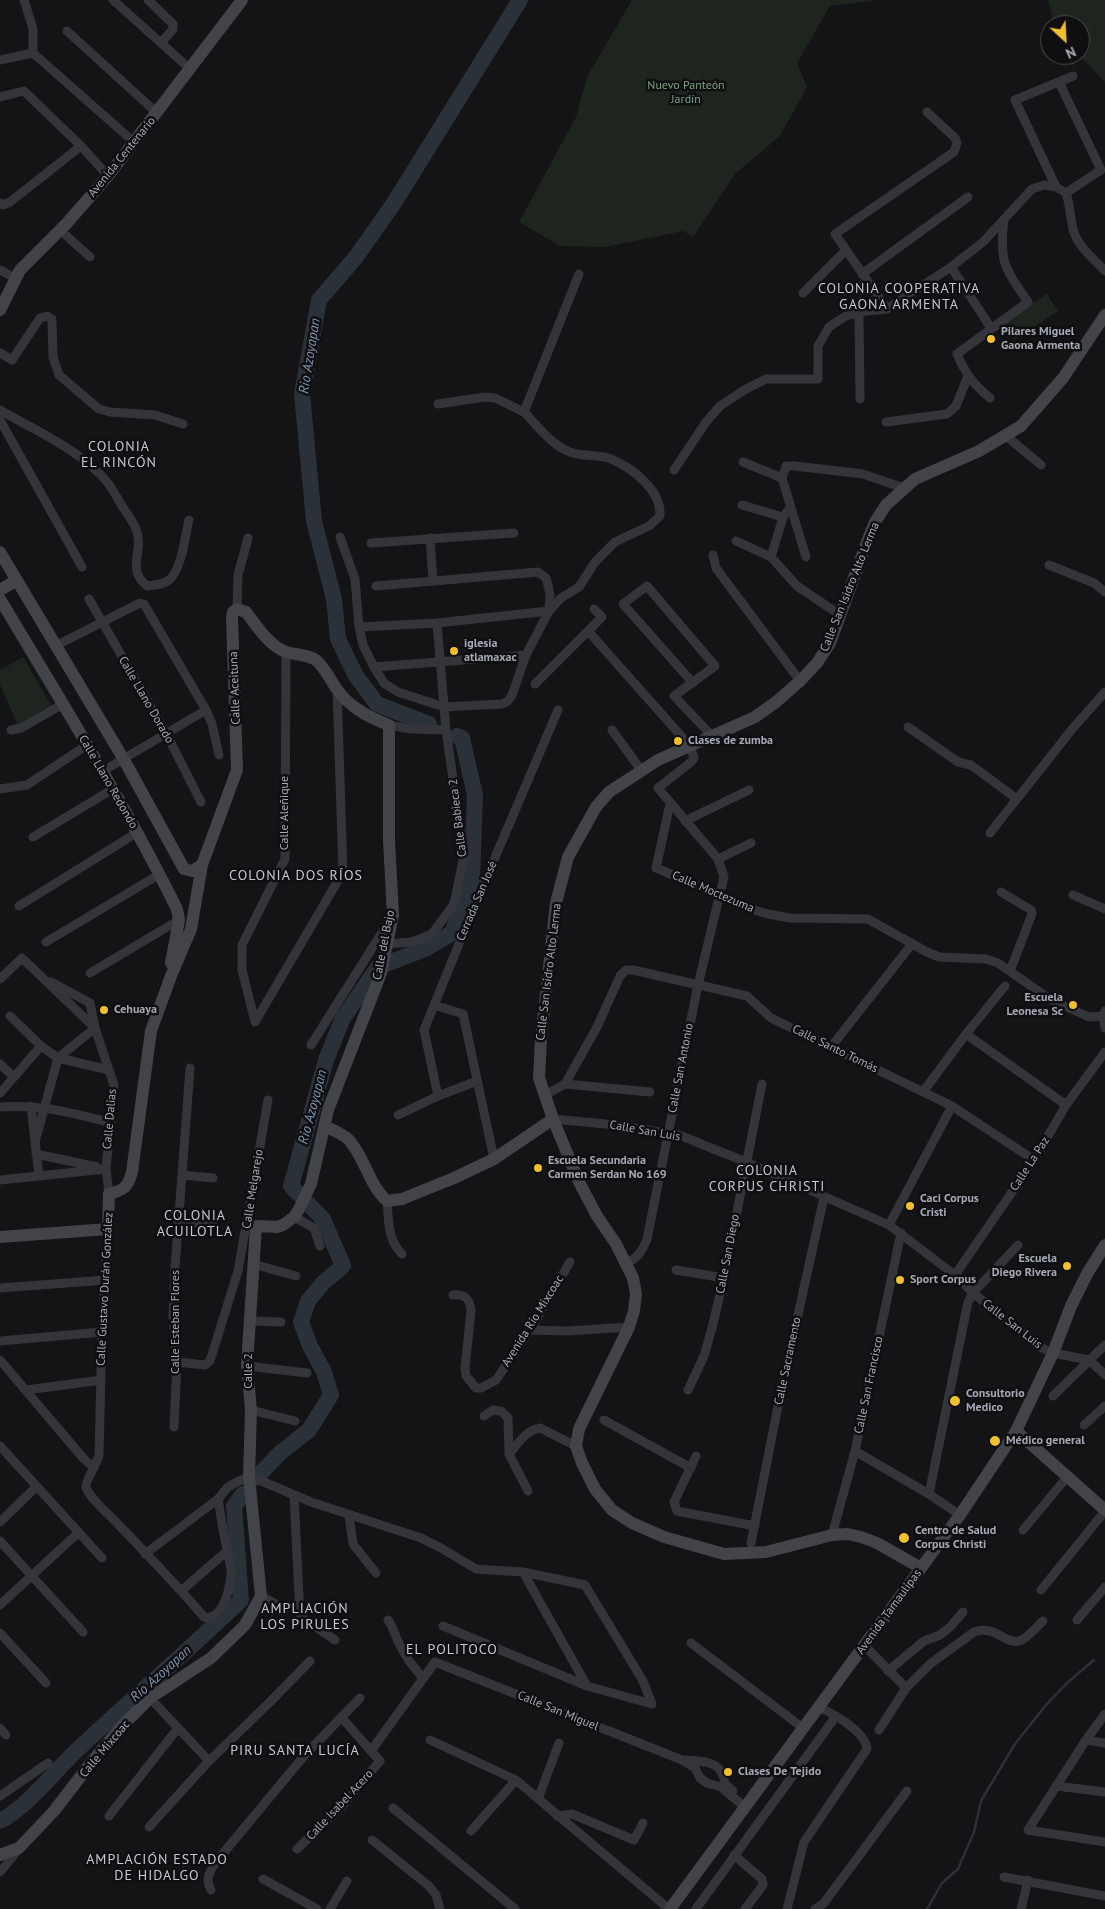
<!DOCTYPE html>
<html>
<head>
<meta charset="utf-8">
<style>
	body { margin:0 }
	#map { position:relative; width:1105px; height:1909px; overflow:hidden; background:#141315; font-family:"PT Sans",sans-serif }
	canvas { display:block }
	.north { position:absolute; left:1040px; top:15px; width:50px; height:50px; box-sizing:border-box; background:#0f0e10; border:1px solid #4b4c52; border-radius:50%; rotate:155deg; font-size:14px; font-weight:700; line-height:20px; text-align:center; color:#a5a9b5 }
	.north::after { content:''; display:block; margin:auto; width:18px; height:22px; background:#f1c02f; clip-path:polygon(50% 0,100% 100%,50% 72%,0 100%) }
</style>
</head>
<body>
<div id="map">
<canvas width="1105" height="1909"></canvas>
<div class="north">N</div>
</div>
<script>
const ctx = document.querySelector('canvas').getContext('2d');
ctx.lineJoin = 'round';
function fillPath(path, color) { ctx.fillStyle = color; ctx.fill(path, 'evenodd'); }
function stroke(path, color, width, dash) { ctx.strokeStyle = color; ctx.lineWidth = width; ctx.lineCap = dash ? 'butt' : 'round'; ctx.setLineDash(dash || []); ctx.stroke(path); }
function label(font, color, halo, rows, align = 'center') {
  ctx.font = font + ' "PT Sans",sans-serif'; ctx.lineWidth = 5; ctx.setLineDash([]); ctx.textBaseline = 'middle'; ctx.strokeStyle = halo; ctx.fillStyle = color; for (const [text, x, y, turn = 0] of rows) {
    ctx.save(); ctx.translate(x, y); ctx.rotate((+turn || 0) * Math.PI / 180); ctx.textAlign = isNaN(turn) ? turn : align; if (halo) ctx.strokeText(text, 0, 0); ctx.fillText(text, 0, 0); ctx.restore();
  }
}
const green = new Path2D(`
	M632,0H879L830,6L797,63L807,87L780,136L735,174L693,237L683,231L605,247L560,246L519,222L576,117L587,77Z
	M1048,0H1105V82L1079,55H1080V25H1054Z
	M1047,294L1058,311L1015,340L1004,323Z
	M23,657L51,705L18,725L0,685V670Z`);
const stream = new Path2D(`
	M927,1909L942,1883L958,1869L974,1832L981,1801L1015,1744L1046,1705L1067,1683L1094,1660`);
const river = new Path2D(`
	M429,724L377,704L356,676L338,639L334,599L314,521L302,394L319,300L356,257L394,203L520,0
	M256,1478L280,1453L309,1430L331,1395L324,1372L310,1346L301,1322L308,1301L323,1283L343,1266L323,1219L291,1186L326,1060L343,1018L378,967L425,949L452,933L472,879L475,795L462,738L457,736
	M0,1821C28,1806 52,1774 75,1752C130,1700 187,1652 241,1600L234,1506L243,1494`);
const street = new Path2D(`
	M24,0L33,29V53L135,143
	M113,0L190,69
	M148,0L173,24V29L161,43
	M67,31L157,113
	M0,60L33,53
	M1059,82L1101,170L1066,193
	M0,97L24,91L81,146L108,176
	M1056,187L1015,100L1073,76
	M1066,193C1071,207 1070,223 1075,235C1080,248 1095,260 1105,271
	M0,203L3,205L10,202L81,146
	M60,230L90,257
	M951,267L991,328
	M0,270L15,278
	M862,274L968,197
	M803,293L846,250
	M887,309L835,234L954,152L957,143L955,138L927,112
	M859,312L860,399
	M0,353L12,360L40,318L47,316L52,319L53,357L59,375L99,409L110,412L155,415L183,424
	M990,398C974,385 965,373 957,354L1028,302C1004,267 999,262 1004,219
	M438,404L485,397L495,398L524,412
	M0,410C36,431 81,450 108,483C113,490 118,499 122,506C127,514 133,521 136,529C145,551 125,569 147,586C155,585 163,585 169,580C182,569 185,536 189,520
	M0,420L82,567
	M886,422L947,414L956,406L968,376
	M1005,435L1041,465
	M743,462L782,478
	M674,470L706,422L720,406L746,389L766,379H818V346L829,327L846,316L866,311L887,309L951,267L983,242L1032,189L1044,185L1056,187L1066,193
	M742,505L783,517
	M340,537L355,579L359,627L363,645L374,667L384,683L398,692L444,707L502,704L508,701L512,695L526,655L549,611L550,595L548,585L546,578L538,572L376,586
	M430,538L433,581
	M736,541L771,557L797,586L840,615
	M371,543L514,533
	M713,555L716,568L800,681
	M771,557L783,517L790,508
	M806,557L782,478L786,466H795L863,474L904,488
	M1049,565L1094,583L1105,592
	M89,599L166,733L201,802
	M237,609L238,575L248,538
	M359,627L437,623L549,611L561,598L579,587L595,562L615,542L649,526L660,516C662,491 633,468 611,459C601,454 582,457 570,452C552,446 537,425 524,412L579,274
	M588,631L690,746L694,758L691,762L658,788L718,859L724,877L698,985L647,1239C642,1252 638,1257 626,1264
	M57,645L140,603L144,604L206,710L212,724L219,755
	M374,667L526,655
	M693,683L623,604L647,586L715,666L674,696L713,737
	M535,684L602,617L594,609
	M389,725L411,729L446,730
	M908,727L958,762L971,765L1017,799
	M11,730L21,728L63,704
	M612,730L641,770
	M103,771L206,710
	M0,789L27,785L87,745
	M670,804L656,868L718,894L744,907L768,914L790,918L868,919L927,952L939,957L986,959L998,963L1051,1000L1089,1017L1105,1016
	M685,821L749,790
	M990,833L1073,728L1105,692
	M33,837L113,789
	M718,859L751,843
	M1001,892L1031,910L1032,914L1010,971
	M1073,895L1105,909
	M19,906L138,832
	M46,942L160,874
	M386,944L412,942L432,934L454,904L464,856L446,730L437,623
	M90,973L179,920
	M0,979L22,958L95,1028L114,1085L106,1169L109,1194
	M434,1005L463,1014L494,1159
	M1105,1011L1103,1016L1105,1028
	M10,1016L41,1046
	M255,1022L242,970V945L285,859L286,651
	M255,1022L343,872L337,690
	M966,1034L1066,1105
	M311,1045L390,920
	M831,1047L912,944
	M0,1064L14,1077
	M565,1084L650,1092
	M923,1092L966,1034L1005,986
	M0,1093L41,1046L58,1058L109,1070
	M545,1095L565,1084L597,1027L620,976L626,970H633L747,996L771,1018L952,1106L1034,1160
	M438,1096L424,1030L476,902L558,710
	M31,1106L39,1176
	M0,1107C42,1104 70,1113 109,1122
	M398,1115L438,1096L477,1081
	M553,1119L616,1125L679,1135L746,1162L889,1225L955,1275L973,1293L1038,1346L1053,1353L1089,1360L1105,1375
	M35,1142L58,1058L95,1028L90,1003L51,982
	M36,1154L97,1167
	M182,1175L213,1178
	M0,1180L106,1169
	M387,1201C389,1221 387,1239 402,1254
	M294,1217L314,1228L320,1246
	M178,1222L213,1224
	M889,1225L952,1106
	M108,1229L102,1332L99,1456C97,1461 85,1484 86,1487C89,1497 105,1511 113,1519C144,1551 175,1583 204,1617C223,1623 232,1583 231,1569C230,1562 228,1556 227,1549C223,1533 221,1516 218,1499L228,1487L239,1481L249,1477L259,1480L311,1502L421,1538L441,1548L476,1569L523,1572L585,1585L643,1681L652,1704
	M253,1264L296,1276
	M676,1270L724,1278
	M955,1275L1034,1160L1066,1105L1105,1052
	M0,1288L106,1280
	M453,1295C465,1294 469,1298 471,1310L465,1368L466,1376L476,1388H481L496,1380L530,1330L570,1262
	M250,1321L281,1322
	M530,1330L568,1331L629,1327
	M0,1341L102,1332
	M0,1360L83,1458L94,1468
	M177,1362L205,1365L210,1361L238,1271L268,1100
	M247,1366L307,1373
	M26,1390L101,1380
	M688,1390L704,1356L712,1328L724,1278L762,1084
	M1053,1396L1105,1345
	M251,1410L295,1421
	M484,1416L493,1410L501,1411L508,1418L509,1454L528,1491
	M604,1420L691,1468
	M1084,1425L1105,1406
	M174,1427L177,1362L173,1317L175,1268L190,1068
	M0,1446L102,1558
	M855,1451L929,1494L960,1515
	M509,1454C518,1444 526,1430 540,1428L576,1446
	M696,1456L674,1502L677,1511L755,1526
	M929,1494L968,1302L973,1293L1018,1245
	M294,1495L300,1616L335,1640
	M349,1516L353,1544L376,1573
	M0,1522L36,1487
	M1023,1530L1067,1477
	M832,1535L855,1451L901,1233
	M0,1541L83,1632
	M751,1543L779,1401L824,1197
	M145,1554L218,1499
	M523,1572L587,1686
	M1041,1590L1105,1511
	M181,1591L227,1551
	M261,1596L285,1609
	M0,1605L79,1532
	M388,1620C394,1628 395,1637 400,1645C406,1658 414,1668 423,1678
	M1077,1620L1105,1587
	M443,1626L587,1686L652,1704
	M0,1633L46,1683
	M691,1643L803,1728
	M865,1646L906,1688L930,1664L974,1632C994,1624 1006,1645 1019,1641C1028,1638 1036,1627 1043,1621
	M888,1671L924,1641L940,1635L950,1627L963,1612
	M150,1698L209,1761
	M1105,1714L1086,1740L1028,1830L1105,1842
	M0,1728L6,1735
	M879,1730L906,1688
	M430,1740L516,1780L669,1909
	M1086,1740L1105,1743
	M371,1751L435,1662L682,1760L695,1768L700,1778L707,1783L721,1787L746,1808
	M685,1760C705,1762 722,1760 725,1784L733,1791
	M1056,1786L1105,1792
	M0,1796L48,1763
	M538,1799L559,1743
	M393,1808L515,1909
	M109,1816L178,1728
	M557,1816L572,1814L634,1840L643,1823
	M149,1827L209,1761L270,1702L310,1661
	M471,1831L516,1780
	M372,1840L429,1886L436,1895L440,1909
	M297,1849L342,1806L380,1761L341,1717
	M734,1855L762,1879L763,1885L745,1909
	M0,1872L18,1850
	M1004,1877L1105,1896
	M263,1879L317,1909
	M211,1890C205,1880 209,1873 215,1863L304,1756L360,1698
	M330,1909L347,1881
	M696,1909L836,1716
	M787,1909L804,1842L867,1749C865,1731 834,1714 818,1707
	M815,1909L824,1903L907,1791
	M1021,1909L1028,1880`);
const secondary = new Path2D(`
	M0,310L20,270L67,223L108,176L242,0
	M0,552L123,758L184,869L192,871L202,865
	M0,590L17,580
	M0,599C61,701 124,802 177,909L179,920L171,963
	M325,1126C332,1130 343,1134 349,1140C365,1158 369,1185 387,1201L402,1199L454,1178L494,1159L553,1119
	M0,1237L108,1229L109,1194C124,1190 128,1187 132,1172L151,1031L171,976L191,929L202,865L237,770L232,617L233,612L237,609L246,612C256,625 269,646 286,652C296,655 307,654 316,660C325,668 330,679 336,688C349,707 368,717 389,725V841L393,915L381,973L328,1110L311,1184L298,1211L294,1217L283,1225L277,1227L256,1226L247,1366L251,1410L249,1477L261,1596L245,1625L211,1658L150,1698L121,1727L94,1759L54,1811L19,1848L0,1855
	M1016,1431L1105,1510
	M921,1568L877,1543L861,1537L847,1534L832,1535L766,1552L724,1554L664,1537L632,1523L612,1510L595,1489L582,1463L576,1446L579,1429L629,1327L634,1311L636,1294L633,1278L616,1244L597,1216L579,1182L553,1119L539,1078L541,1039L556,903L568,857L596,807L609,792L658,760L755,717L776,702L800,681L817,663L830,643L867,542L875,522L886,505L915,479L979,451L1021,426L1063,378L1105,315
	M670,1909L960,1515L1016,1431L1053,1353L1071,1306L1087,1274L1105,1245`);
const markers = [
	[991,339,5,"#f1c02f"],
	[454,651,5,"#f1c02f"],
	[678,741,5,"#f1c02f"],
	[1073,1005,5,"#f1c02f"],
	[104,1010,5,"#f1c02f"],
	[538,1168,5,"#f1c02f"],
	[910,1206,5,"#f1c02f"],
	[1067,1266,5,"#f1c02f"],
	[900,1280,5,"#f1c02f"],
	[955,1401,6,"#f1c02f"],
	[995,1441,6,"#f1c02f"],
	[904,1538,6,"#f1c02f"],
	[728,1772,5,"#f1c02f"]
];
const parkNames = [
	["Nuevo Panteón",686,86],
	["Jardín",686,100]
];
const streetNames = [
	["Avenida Centenario",122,157,-51],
	["Calle San Isidro Alto Lerma",850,587,-68],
	["Calle Aceituna",235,688,-92],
	["Calle Llano Dorado",146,700,60],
	["Calle Llano Redondo",108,782,60],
	["Calle Aleñique",285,813,-90],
	["Calle Babieca 2",458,818,-97],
	["Calle Moctezuma",713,892,23],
	["Cerrada San José",477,901,-67],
	["Calle del Bajo",384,945,-79],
	["Calle San Isidro Alto Lerma",549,972,-83],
	["Calle Santo Tomás",835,1049,26],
	["Calle San Antonio",681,1068,-79],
	["Calle Dalias",110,1119,-85],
	["Calle San Luis",645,1131,10],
	["Calle La Paz",1030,1164,-57],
	["Calle Melgarejo",253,1189,-81],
	["Calle San Diego",728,1254,-79],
	["Calle Gustavo Durán González",105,1289,-87],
	["Avenida Río Mixcoac",533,1321,-58],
	["Calle Esteban Flores",176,1322,-90],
	["Calle San Luis",1012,1324,38],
	["Calle Sacramento",788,1361,-78],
	["Calle 2",249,1371,-90],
	["Calle San Francisco",869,1385,-78],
	["Avenida Tamaulipas",889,1612,-54],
	["Calle San Miguel",558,1711,22],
	["Calle Mixcoac",105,1749,-50],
	["Calle Isabel Acero",340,1805,-47]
];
const poiNames = [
	["Pilares Miguel",1001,332],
	["Gaona Armenta",1001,346],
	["iglesia",464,644],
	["atlamaxac",464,658],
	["Clases de zumba",688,741],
	["Escuela",1063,998,"right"],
	["Leonesa Sc",1063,1012,"right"],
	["Cehuaya",114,1010],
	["Escuela Secundaria",548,1161],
	["Carmen Serdan No 169",548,1175],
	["Caci Corpus",920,1199],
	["Cristi",920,1213],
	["Escuela",1057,1259,"right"],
	["Diego Rivera",1057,1273,"right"],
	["Sport Corpus",910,1280],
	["Consultorio",966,1394],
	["Medico",966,1408],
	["Médico general",1006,1441],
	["Centro de Salud",915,1531],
	["Corpus Christi",915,1545],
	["Clases De Tejido",738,1772]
];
const neighbourhoodNames = [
	["COLONIA COOPERATIVA",899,289],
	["GAONA ARMENTA",899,305],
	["COLONIA",119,447],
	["EL RINCÓN",119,463],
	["COLONIA DOS RÍOS",296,876],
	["COLONIA",767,1171],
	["CORPUS CHRISTI",767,1187],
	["COLONIA",195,1216],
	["ACUILOTLA",195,1232],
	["AMPLIACIÓN",305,1609],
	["LOS PIRULES",305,1625],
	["EL POLITOCO",452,1650],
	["PIRU SANTA LUCÍA",295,1751],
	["AMPLACIÓN ESTADO",157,1860],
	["DE HIDALGO",157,1876]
];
const waterNames = [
	["Rio Azoyapan",310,356,-81],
	["Rio Azoyapan",313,1107,-75],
	["Rio Azoyapan",161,1674,-42]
];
fillPath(green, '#1e251f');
stroke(stream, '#2a3139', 2.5);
stroke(river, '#2a3139', 16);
stroke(street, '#34353a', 9);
stroke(secondary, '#42444a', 12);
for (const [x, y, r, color] of markers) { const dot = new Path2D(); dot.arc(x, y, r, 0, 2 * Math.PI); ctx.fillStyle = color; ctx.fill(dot); stroke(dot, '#0f0e10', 2); }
label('12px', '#7ca181', '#0f0e10', parkNames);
label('12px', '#a5a9b5', '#0f0e10', streetNames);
label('bold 12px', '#a5a9b5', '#0f0e10', poiNames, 'left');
ctx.letterSpacing = '1px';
label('14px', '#c6c8d2', '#0f0e10', neighbourhoodNames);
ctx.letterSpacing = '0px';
label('italic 14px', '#7c94b1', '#0f0e10', waterNames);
</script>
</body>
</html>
